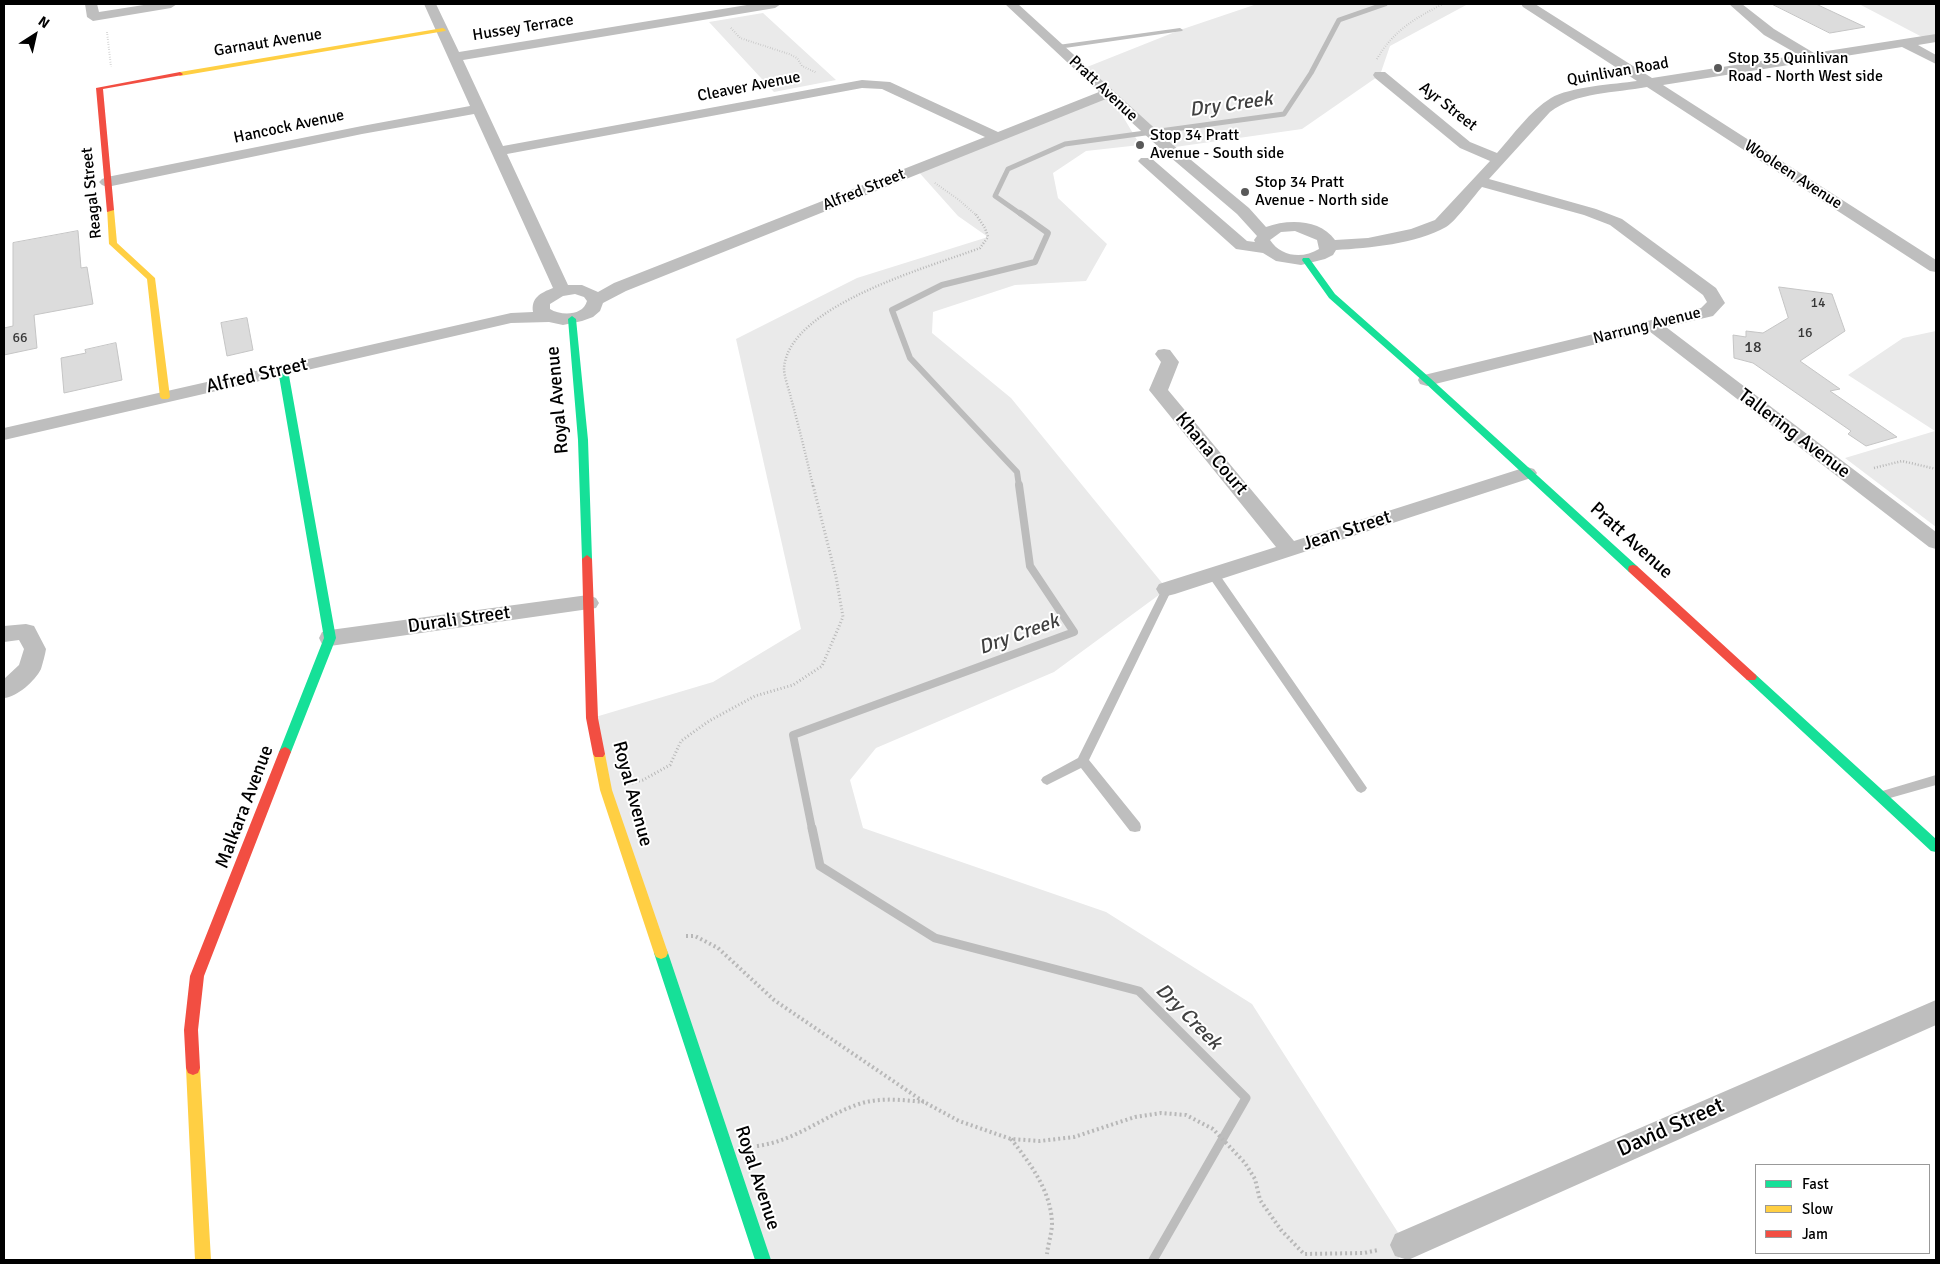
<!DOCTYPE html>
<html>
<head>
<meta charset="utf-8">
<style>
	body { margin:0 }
	#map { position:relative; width:1940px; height:1264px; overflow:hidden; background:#fff; font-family:Signika,sans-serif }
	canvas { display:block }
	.frame { position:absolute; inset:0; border:5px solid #000; pointer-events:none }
	.legend { position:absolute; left:1755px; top:1164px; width:175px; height:90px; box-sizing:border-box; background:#fff; border:1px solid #999; margin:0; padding:6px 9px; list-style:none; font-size:15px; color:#000 }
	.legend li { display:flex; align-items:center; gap:10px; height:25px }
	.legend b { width:25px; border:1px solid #999 }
	.north { position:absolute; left:10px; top:10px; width:50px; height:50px; -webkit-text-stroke:4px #fff; paint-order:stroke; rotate:35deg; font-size:14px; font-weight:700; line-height:20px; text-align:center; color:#000 }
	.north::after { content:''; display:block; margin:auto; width:18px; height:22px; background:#000; clip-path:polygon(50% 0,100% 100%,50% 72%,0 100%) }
</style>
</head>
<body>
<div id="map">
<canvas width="1940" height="1264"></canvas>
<div class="frame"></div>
<ul class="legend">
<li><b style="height:6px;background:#16e098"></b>Fast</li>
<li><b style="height:6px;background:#ffcf43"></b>Slow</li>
<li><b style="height:6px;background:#f24e42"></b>Jam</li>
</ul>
<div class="north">N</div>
</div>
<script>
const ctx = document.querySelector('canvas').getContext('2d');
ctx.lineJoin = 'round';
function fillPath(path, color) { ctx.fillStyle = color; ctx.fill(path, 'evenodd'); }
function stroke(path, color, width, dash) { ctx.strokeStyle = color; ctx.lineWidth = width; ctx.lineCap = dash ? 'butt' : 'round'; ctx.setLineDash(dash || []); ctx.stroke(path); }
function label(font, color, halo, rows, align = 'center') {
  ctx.font = font + ' Signika,sans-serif'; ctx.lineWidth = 4; ctx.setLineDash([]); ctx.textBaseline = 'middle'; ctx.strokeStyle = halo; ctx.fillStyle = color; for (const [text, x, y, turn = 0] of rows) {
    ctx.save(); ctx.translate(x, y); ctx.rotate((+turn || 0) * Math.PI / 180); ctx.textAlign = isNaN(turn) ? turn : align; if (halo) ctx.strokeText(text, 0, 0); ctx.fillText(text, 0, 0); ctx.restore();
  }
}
const green = new Path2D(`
	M1257,4H1468L1390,46L1380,75L1302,129L1168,148L1110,95L1140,145L1086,151L1053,173L1058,198L1107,244L1086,281L1015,285L933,312L932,333L1011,398L1167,589L1054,672L876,748L850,780L863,828L1106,912L1252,1004L1406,1245L1398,1260H763L606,790L592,718L713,682L801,629L736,339L857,278L988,237L958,216L916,169L1108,93L1082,69L1180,30Z
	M1859,4H1936V38L1926,39Z
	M763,13L836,80L774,92L709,22Z
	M1936,331V527L1845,458L1935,431L1848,375L1903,338Z`);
const streamFar3 = new Path2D(`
	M1022,215L995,196L1008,169L1065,144L1284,114L1311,73L1339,20L1385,4`);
const streamFar2 = new Path2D(`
	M1019,486L1017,472L910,358L892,310L942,285L1035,262L1048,233L1020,213`);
const streamFar1 = new Path2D(`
	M812,829L793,735L1074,632L1030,566L1019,485`);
const stream = new Path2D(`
	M812,828L820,866L935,938L1139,991L1246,1098L1153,1260`);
const building = new Path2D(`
	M1772,4H1816L1865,27L1830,33Z
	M78,231L81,268L87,267L93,304L34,315L37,348L4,355V328L13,326V243Z
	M1779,287L1832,294L1845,331L1800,361L1840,389L1830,391L1897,437L1866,446L1848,434L1851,431L1753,363L1734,358L1733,335L1746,337V331L1763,333L1788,318Z
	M247,318L253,350L227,356L221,323Z
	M116,343L122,380L64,393L61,358L86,353L85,350Z`);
const pathFar3 = new Path2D(`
	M731,28L740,38L789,54L797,58L802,66L817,73
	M107,32L111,67
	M1377,59C1393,31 1415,18 1443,4
	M935,183L959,200L976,215`);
const pathFar2 = new Path2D(`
	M1874,468L1902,461L1936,469
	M813,486C806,456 799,427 791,398C789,389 784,377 784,368C789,305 930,267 980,248L988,237L985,228L975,213`);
const pathFar1 = new Path2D(`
	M632,783L643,780L670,765L681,741L709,721L755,696L793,685L822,666L843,617L836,577L813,485`);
const path = new Path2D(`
	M686,936H695L718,948L774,1000L924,1102L959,1121L1011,1139L1040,1141L1074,1137L1135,1117L1161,1113L1186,1115L1213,1129L1245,1163L1255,1179L1260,1200L1281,1230L1304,1254L1364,1253L1378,1250
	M1011,1139C1030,1163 1051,1191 1052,1223C1052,1233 1048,1244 1047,1254
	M757,1146C796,1141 823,1116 859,1104C880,1097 903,1100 924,1102`);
const lane = new Path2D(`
	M1180,28L1183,30L1182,31L1058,49L1055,47L1058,45Z
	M1213,570L1217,571L1365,785L1367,788L1365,791L1361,793L1357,791L1209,577L1208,574L1209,571Z
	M1167,585L1172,589L1089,760L1140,823L1141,827L1140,831L1135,832L1130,831L1081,768L1047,785L1043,783L1041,780L1043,777L1078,758L1162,589Z
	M1936,775V785L1883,800L1879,798L1877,795L1879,792Z`);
const street = new Path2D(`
	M85,4H97L99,12L150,4H177L171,8L93,21L87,17Z
	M424,4H436L459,52L753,4H781L775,8L463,60L503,146L862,80L890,82L998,132L1099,92L1005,4H1018L1173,145L1249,208L1266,227C1288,219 1320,219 1335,240L1368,238L1411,229L1435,220L1490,161L1460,148L1375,78L1373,75L1375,72H1385L1470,142L1497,153C1513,135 1530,111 1551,98C1569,87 1615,84 1637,81L1523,7L1521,4H1535L1652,78L1799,55L1764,35L1729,4H1742L1774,29L1814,53L1936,34V42L1918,45L1936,55V64L1902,47L1663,85L1936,260V272L1930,271L1647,87C1615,93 1576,92 1550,112L1489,179L1596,209L1622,219L1716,288L1725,303L1713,316L1666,327L1936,532V549L1929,547L1649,331L1427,386L1420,384L1418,380L1420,376L1701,308L1707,302L1703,295L1610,225L1584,215L1482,187C1473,197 1456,221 1446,227C1416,244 1369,248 1336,250L1333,255L1325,259L1301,265L1276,261L1263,253L1236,249L1141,164L1138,161L1141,158H1151L1247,241L1255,242L1254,240L1257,236L1237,214L1163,151L1106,99L626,291L603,303L600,311L593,317L582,321L563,325L549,322L511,323L4,440V428L511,313L533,312C531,298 540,293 553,288L474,114L362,134L107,187L102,185L99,182L102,179L107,177L362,126L470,106ZM862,88L882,89L985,137L614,283L598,292L582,285H568L507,154ZM1295,231L1317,240L1319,249C1303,259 1281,257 1270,240L1281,232ZM575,294L584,297L587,301C583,316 561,316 550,309V304L563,296Z
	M1164,349L1170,350L1179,362L1168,390L1294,541L1520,469L1527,467L1534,469L1537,473L1534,477L1175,594L1167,596L1159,594L1156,589L1159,584L1276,547L1149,390L1161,362L1155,354L1158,350Z
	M588,595L596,598L599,603L596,608L330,646L322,644L319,638L322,632L330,630Z
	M26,624L34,626L46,649C45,655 43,662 41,669C35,681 17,697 4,698V679L19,665L24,649L19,640L4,642V626Z
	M1936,1000V1025L1417,1256L1408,1260L1395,1256L1390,1245L1395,1234Z`);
const fast = new Path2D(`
	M1303,258H1309L1335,294L1430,378L1637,566L1638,569L1637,572H1629L1424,382L1329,298L1302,260Z
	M572,316L576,319L588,440L592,559L587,563L582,559L578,440L568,319Z
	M283,367L288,370L336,638L291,752L289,755H281L279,752L324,638L278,370Z
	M1751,673L1755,674L1936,839V852L1931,851L1747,680L1745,677Z
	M661,947L666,949L668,953L771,1260H755L654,953L656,949Z`);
const slow = new Path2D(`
	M443,28L446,30L445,31L180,76L177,74L180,72Z
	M107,208L114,210L117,243L155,278L170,397L168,399H162L160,397L147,279L109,244Z
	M599,749L603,751L605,754L612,790L668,953L666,957L661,959L656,957L654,953L600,790L593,754L595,751Z
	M193,1061L198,1063L200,1068L211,1260H195L186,1068L188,1063Z`);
const jam = new Path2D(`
	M180,72L183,74L182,75L103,89L114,210L107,212L96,88Z
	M587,555L592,559L598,718L605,754L603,757H595L593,754L586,718L582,559Z
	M1633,565L1637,566L1755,674L1757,677L1755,680H1747L1629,572L1628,569L1629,566Z
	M285,747L289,749L291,752L204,976L198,1030L200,1068L198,1073L193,1075L188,1073L186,1068L184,1030L190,976L279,752L281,749Z`);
const markers = [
	[1718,68,5,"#595959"],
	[1140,145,5,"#595959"],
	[1245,192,5,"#595959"]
];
const farNumbernames = [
	["14",1818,303],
	["16",1805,333],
	["66",20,338]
];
const farStreetnames = [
	["Hussey Terrace",523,28,-9],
	["Garnaut Avenue",268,43,-9],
	["Quinlivan Road",1618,72,-10],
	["Cleaver Avenue",749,87,-11],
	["Pratt Avenue",1103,89,43],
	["Ayr Street",1448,107,38],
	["Hancock Avenue",289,127,-12],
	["Wooleen Avenue",1793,175,33],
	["Alfred Street",864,190,-22],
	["Reagal Street",92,193,-96],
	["Narrung Avenue",1647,326,-14]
];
const farPoinames = [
	["Stop 35 Quinlivan",1728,59],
	["Road - North West side",1728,77],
	["Stop 34 Pratt",1150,136],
	["Avenue - South side",1150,154],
	["Stop 34 Pratt",1255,183],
	["Avenue - North side",1255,201]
];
const numberNames = [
	["18",1753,348]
];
const streetNames = [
	["Alfred Street",257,376,-13],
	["Royal Avenue",558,400,-95],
	["Tallering Avenue",1794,434,37],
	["Khana Court",1211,454,50],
	["Jean Street",1347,531,-18],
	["Pratt Avenue",1631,541,42],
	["Durali Street",459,620,-8],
	["Royal Avenue",632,794,75],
	["Malkara Avenue",245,807,-69],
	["Royal Avenue",757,1178,72]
];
const waterNames = [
	["Dry Creek",1231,105,-8],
	["Dry Creek",1019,635,-20],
	["Dry Creek",1188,1017,45]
];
const nearStreetnames = [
	["David Street",1671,1128,-24]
];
fillPath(green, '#eaeaea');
stroke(streamFar3, '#bcbcbc', 5);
stroke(streamFar2, '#bcbcbc', 6);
stroke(streamFar1, '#bcbcbc', 8);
stroke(stream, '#bcbcbc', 9);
fillPath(building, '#dcdcdc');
stroke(building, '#c5c5c5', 1);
stroke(pathFar3, '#b8b8b8', 2, [0.5, 2]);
stroke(pathFar2, '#b8b8b8', 2.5, [1, 2]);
stroke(pathFar1, '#b8b8b8', 3, [1, 2.5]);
stroke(path, '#b8b8b8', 4, [2, 3]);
fillPath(lane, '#bebebe');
fillPath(street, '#bebebe');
fillPath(fast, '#16e098');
fillPath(slow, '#ffcf43');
fillPath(jam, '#f24e42');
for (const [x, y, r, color] of markers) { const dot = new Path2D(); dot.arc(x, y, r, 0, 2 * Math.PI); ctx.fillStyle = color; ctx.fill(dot); stroke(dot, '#fff', 2); }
label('14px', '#373737', null, farNumbernames);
label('16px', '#000', '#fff', farStreetnames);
label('16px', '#000', '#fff', farPoinames, 'left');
label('16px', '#373737', null, numberNames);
label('19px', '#000', '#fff', streetNames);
label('italic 20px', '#404040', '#fff', waterNames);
label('22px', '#000', '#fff', nearStreetnames);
</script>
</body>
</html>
